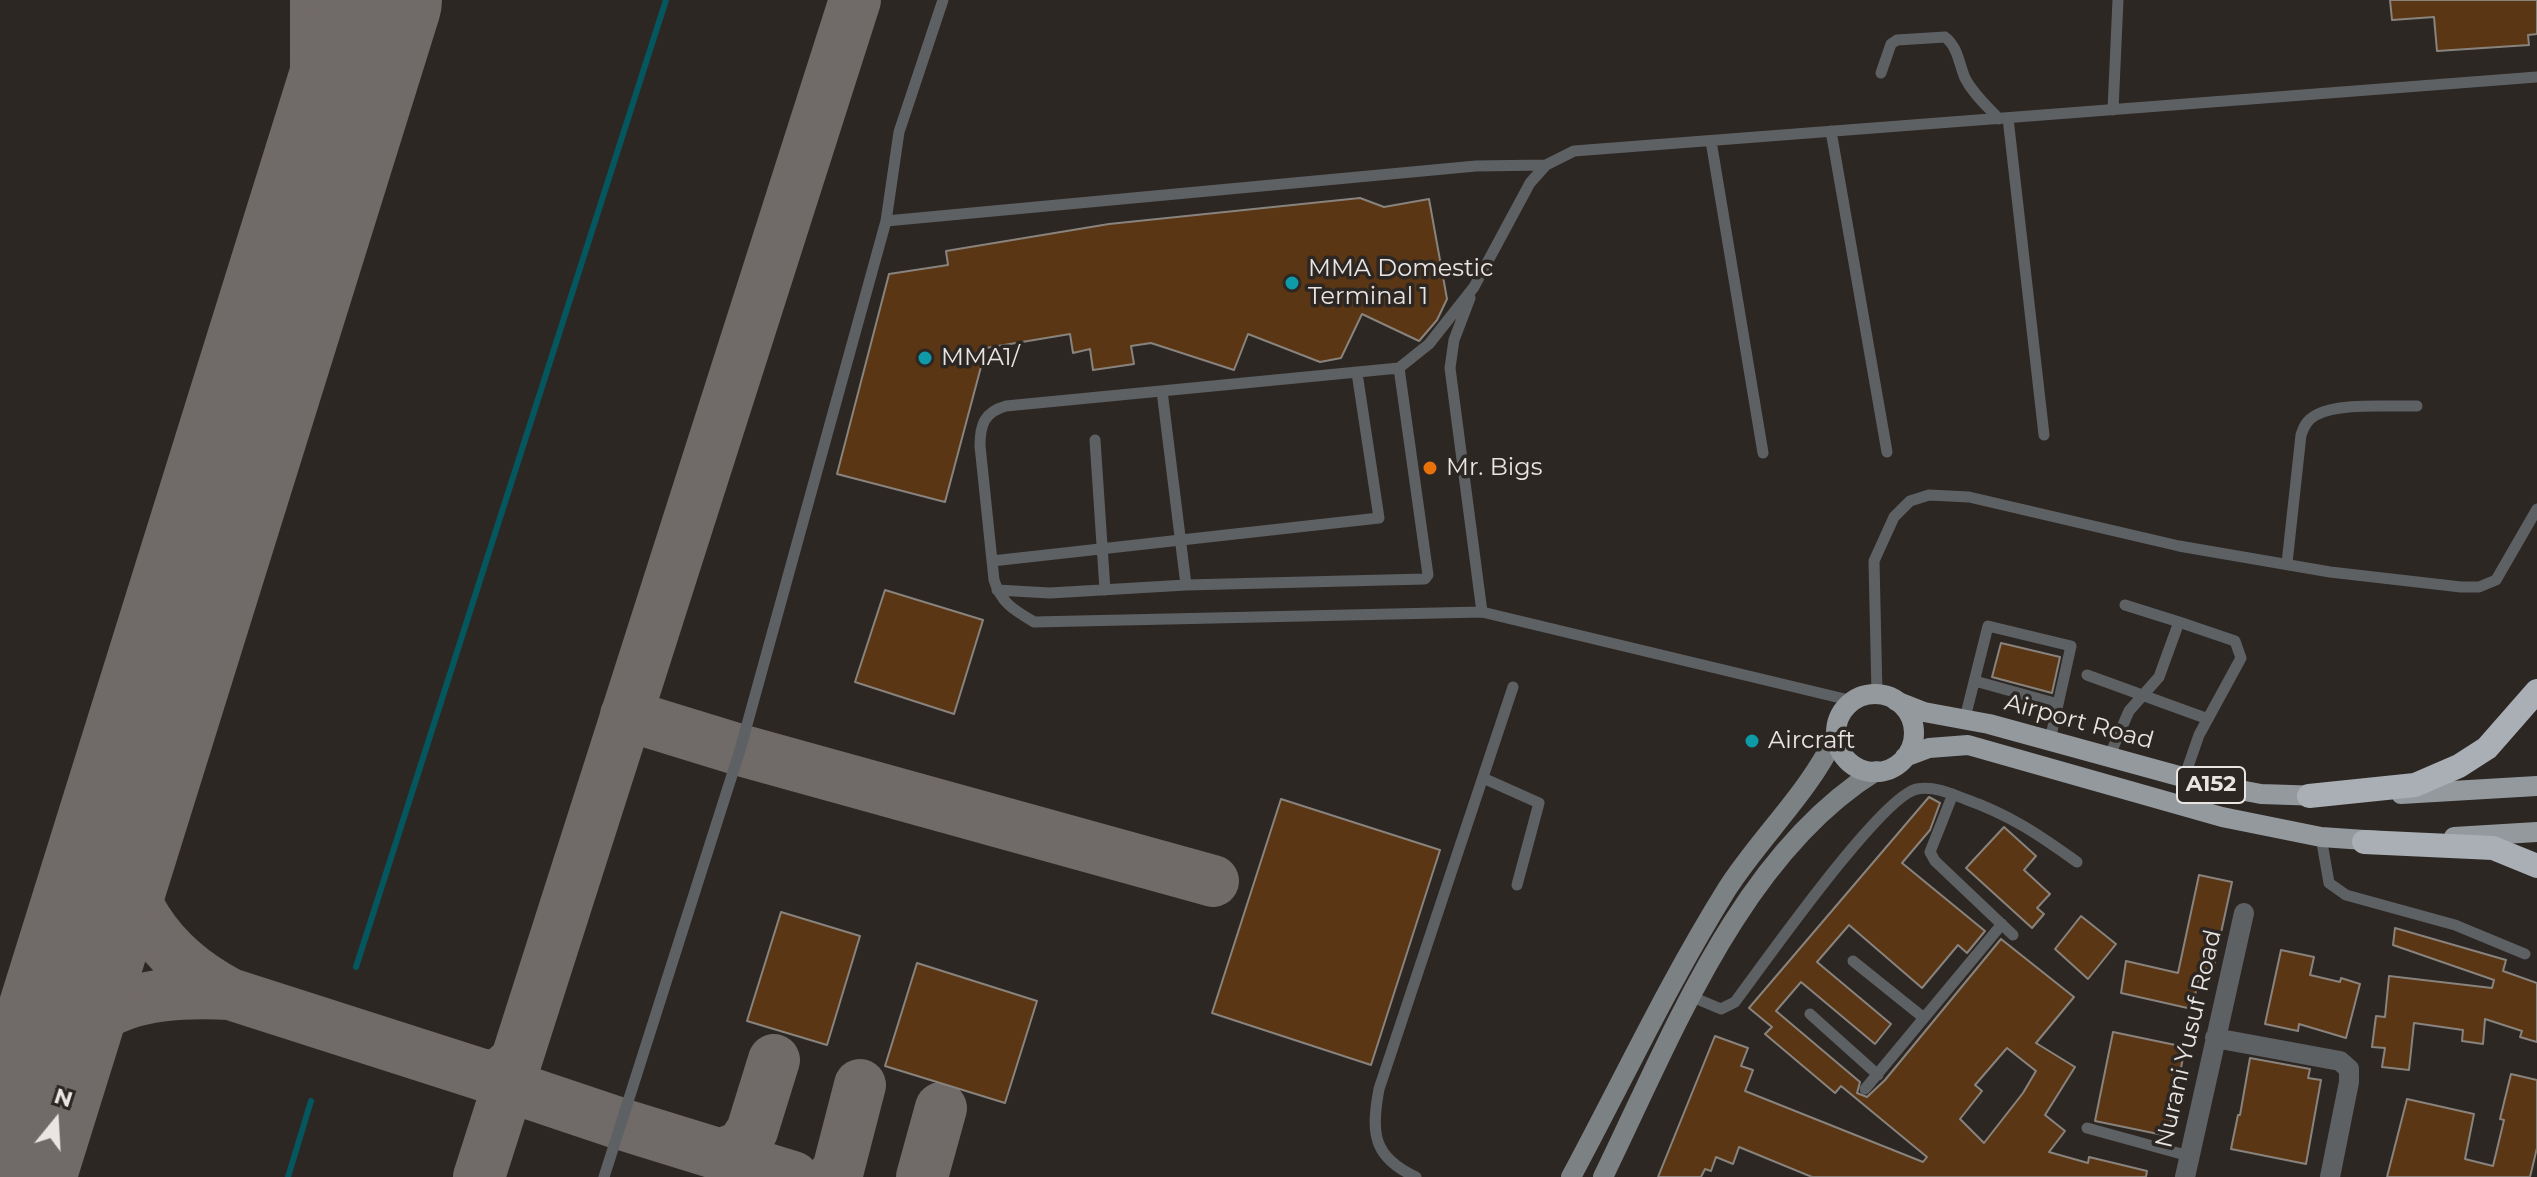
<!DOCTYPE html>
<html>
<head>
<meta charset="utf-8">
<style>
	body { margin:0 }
	#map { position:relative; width:2537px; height:1177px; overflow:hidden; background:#2d2724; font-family:Montserrat,sans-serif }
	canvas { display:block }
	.north { position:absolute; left:16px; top:1081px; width:80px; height:80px; -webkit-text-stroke:6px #2d2724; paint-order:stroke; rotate:18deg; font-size:22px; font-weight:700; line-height:32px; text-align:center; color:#e9e5e3 }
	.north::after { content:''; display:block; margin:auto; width:28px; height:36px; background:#e9e5e3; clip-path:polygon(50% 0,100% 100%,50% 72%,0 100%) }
</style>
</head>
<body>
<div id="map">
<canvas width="2537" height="1177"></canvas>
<div class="north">N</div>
</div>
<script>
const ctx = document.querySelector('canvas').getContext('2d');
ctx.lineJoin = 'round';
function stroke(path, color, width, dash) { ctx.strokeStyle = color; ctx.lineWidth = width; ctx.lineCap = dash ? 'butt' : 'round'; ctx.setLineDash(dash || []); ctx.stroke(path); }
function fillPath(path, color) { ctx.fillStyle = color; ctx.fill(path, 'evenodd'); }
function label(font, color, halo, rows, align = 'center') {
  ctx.font = font + ' Montserrat,sans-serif'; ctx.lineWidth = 7; ctx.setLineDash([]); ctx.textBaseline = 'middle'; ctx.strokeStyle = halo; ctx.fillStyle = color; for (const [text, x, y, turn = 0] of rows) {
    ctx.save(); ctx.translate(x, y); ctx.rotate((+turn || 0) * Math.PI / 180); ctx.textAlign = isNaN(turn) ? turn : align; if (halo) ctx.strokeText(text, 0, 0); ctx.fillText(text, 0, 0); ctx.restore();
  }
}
const stream = new Path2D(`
	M356,967L666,0
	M288,1177L311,1101`);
const taxiway = new Path2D(`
	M310,219L316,97V0
	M626,715L740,750L1213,881
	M124,813C112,895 161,958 230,994L486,1076L502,1073L516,1060
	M44,1070C91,999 151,990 230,994
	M508,1086L621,1124L793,1177
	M722,1154L741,1147L752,1131L774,1060
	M479,1177L855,0
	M832,1177L837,1174L860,1085
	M922,1177L941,1108`);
const runway = new Path2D(`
	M11,1177L378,0`);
const building = new Path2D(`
	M2390,0H2537V34L2528,35L2529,45L2437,51L2434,17L2392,20Z
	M1360,198L1384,207L1429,199L1447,299L1437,320L1419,341L1362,314L1341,358L1320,362L1248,334L1234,370L1151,343L1131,346L1134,364L1093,370L1090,349L1073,353L1070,334L986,348L945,502L837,474L889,274L948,265L946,251L1109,224Z
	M885,590L983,620L954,714L855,682Z
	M2001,643L2060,657L2052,693L1992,677Z
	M1929,797L1940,803L1930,830L1902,863L1985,931L1967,953L1958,945L1922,988L1849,925L1817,962L1891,1024L1875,1044L1801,982L1776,1011L1860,1082L1857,1093L1867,1097L1885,1080L2001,939L2074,997L2036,1043L2075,1067L2045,1115L2065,1131L2049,1152L2088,1163L2089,1157L2147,1171L2146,1177H1812L1739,1147L1733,1164L1716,1157L1711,1171L1705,1169L1701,1177H1658L1715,1036L1748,1048L1741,1066L1753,1070L1745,1091L1923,1162L1927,1157L1841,1086L1835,1093L1765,1034L1772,1027L1749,1008ZM2007,1048L2036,1071L2023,1093L1984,1143L1960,1119L1982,1091L1975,1085Z
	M1281,799L1440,850L1371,1065L1212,1013Z
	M2004,827L2036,856L2024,870L2050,894L2037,908L2044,914L2032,928L1966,868Z
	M2199,875L2232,882L2213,970L2201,968L2192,1009L2121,993L2126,961L2178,973Z
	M781,912L860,936L827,1045L747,1021Z
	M2081,916L2116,944L2088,979L2055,949Z
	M2395,928L2506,960L2503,971L2537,983V1042L2520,1037L2522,1031L2485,1019L2483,1044L2462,1041L2463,1030L2414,1023L2409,1070L2382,1067L2385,1048L2372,1047L2376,1016L2385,1017L2389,976L2492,988L2494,980L2393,945Z
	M2281,950L2314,957L2310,975L2340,982L2341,978L2360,984L2346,1038L2299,1024L2298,1031L2265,1024Z
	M917,963L1037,1001L1005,1103L885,1066Z
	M2113,1032L2185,1047L2168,1136L2095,1121Z
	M2250,1058L2310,1069L2308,1078L2321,1080L2306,1164L2231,1149L2238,1115H2240Z
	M2511,1074L2537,1080V1148L2530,1177H2387L2407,1099L2474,1114L2465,1159L2493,1166L2504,1120L2500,1119Z`);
const lane = new Path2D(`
	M1881,73L1891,44L1897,40L1945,37C1958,47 1959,64 1965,78C1973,94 1987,106 1999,119
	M2113,110L2118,0
	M2008,118L2044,435
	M1831,131L1887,452
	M1711,141L1763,453
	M886,221L1476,166L1546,165
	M1470,298L1454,340L1450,368L1482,612
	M1162,391L1186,585
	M1095,440L1105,590
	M992,561L1379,518L1357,373
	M2287,563L2301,435C2304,426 2307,420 2316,415C2339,402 2390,407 2417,406
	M997,590L1050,593L1186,585L1425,579L1428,575L1399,368
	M2179,622L2235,641L2241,658L2199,735L2184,778
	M2087,675L2208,719
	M1975,681L2058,704
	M1877,694L1874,561L1894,517L1910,501L1929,495L1969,497L2179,546L2330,572L2461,587H2479L2496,580L2537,509
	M1853,701L1482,612L1034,622C1014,610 1001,603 994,580L980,446C980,425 984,412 1006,406L1399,368L1429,344L1474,287L1530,183L1546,165L1574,151L2537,77
	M1965,718L1988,626L2071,646L2050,740
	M2109,757L2129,711L2159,677L2179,622L2125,605
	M1483,778L1539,803L1517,885
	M1953,794L1930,852L1935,861L2013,935
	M2321,837L2329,883L2346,895L2455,925L2525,954
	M1853,961L1924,1018
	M1690,996L1721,1009L1735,1002C1763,965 1881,796 1917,789C1934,786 1950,793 1965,799C2010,815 2038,834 2077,862
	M1810,1014L1878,1075
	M1865,1089L2002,924
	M2087,1128L2189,1156
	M604,1177L740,750L886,221L899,132L943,0
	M1416,1177C1372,1157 1371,1132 1379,1089L1513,687`);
const street = new Path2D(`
	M2215,1038L2340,1061L2349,1069V1082L2330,1177
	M2185,1177L2244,913`);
const secondary = new Path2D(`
	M1571,1177C1623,1080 1669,982 1727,889C1761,836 1809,793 1836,735
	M1603,1177C1671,1038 1740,855 1876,771`);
const primary = new Path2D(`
	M1836 733a39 39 0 1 1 78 0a39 39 0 1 1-78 0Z
	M1896,701L1924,712L1989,724L2208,784L2261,794L2321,796
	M1905,757L1929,748L1968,745L2222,817L2321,837L2379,841
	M2401,794L2537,786
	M2454,837L2537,832`);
const highway = new Path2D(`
	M2309,796L2415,785L2459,766L2487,748L2537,691
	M2364,842L2493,848L2537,866`);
const markers = [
	[1292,283,8,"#0f9aa8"],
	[925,358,8,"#0f9aa8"],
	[1430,468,8,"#e8710a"],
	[1752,741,8,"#0f9aa8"]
];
const shields = [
	[2211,785,68]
];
const shieldNames = [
	["A152",2211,785]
];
const poiNames = [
	["MMA Domestic",1308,269],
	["Terminal 1",1308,297],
	["MMA1/",941,358],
	["Mr. Bigs",1446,468],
	["Aircraft",1768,741]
];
const streetNames = [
	["Airport Road",2079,722,15],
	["Nurani Yusuf Road",2189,1039,-77]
];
stroke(stream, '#04575f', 6);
stroke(taxiway, '#706a68', 52);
stroke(runway, '#706a68', 128);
fillPath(building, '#5a3614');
stroke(building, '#89837e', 2);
stroke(lane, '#5e6163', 11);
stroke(street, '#5e6163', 20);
stroke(secondary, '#7c8184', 20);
stroke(primary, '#94999d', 20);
stroke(highway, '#a9afb5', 24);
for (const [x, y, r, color] of markers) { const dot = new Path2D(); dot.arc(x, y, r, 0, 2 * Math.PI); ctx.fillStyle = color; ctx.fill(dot); stroke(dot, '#2d2724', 3); }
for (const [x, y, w] of shields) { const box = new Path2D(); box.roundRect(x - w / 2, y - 18, w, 36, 6); ctx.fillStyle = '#2d2724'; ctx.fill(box); stroke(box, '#e9e5e3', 2); }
label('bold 22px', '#e9e5e3', null, shieldNames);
label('24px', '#e9e5e3', '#2d2724', poiNames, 'left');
label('24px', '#e9e5e3', '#2d2724', streetNames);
</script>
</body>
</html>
